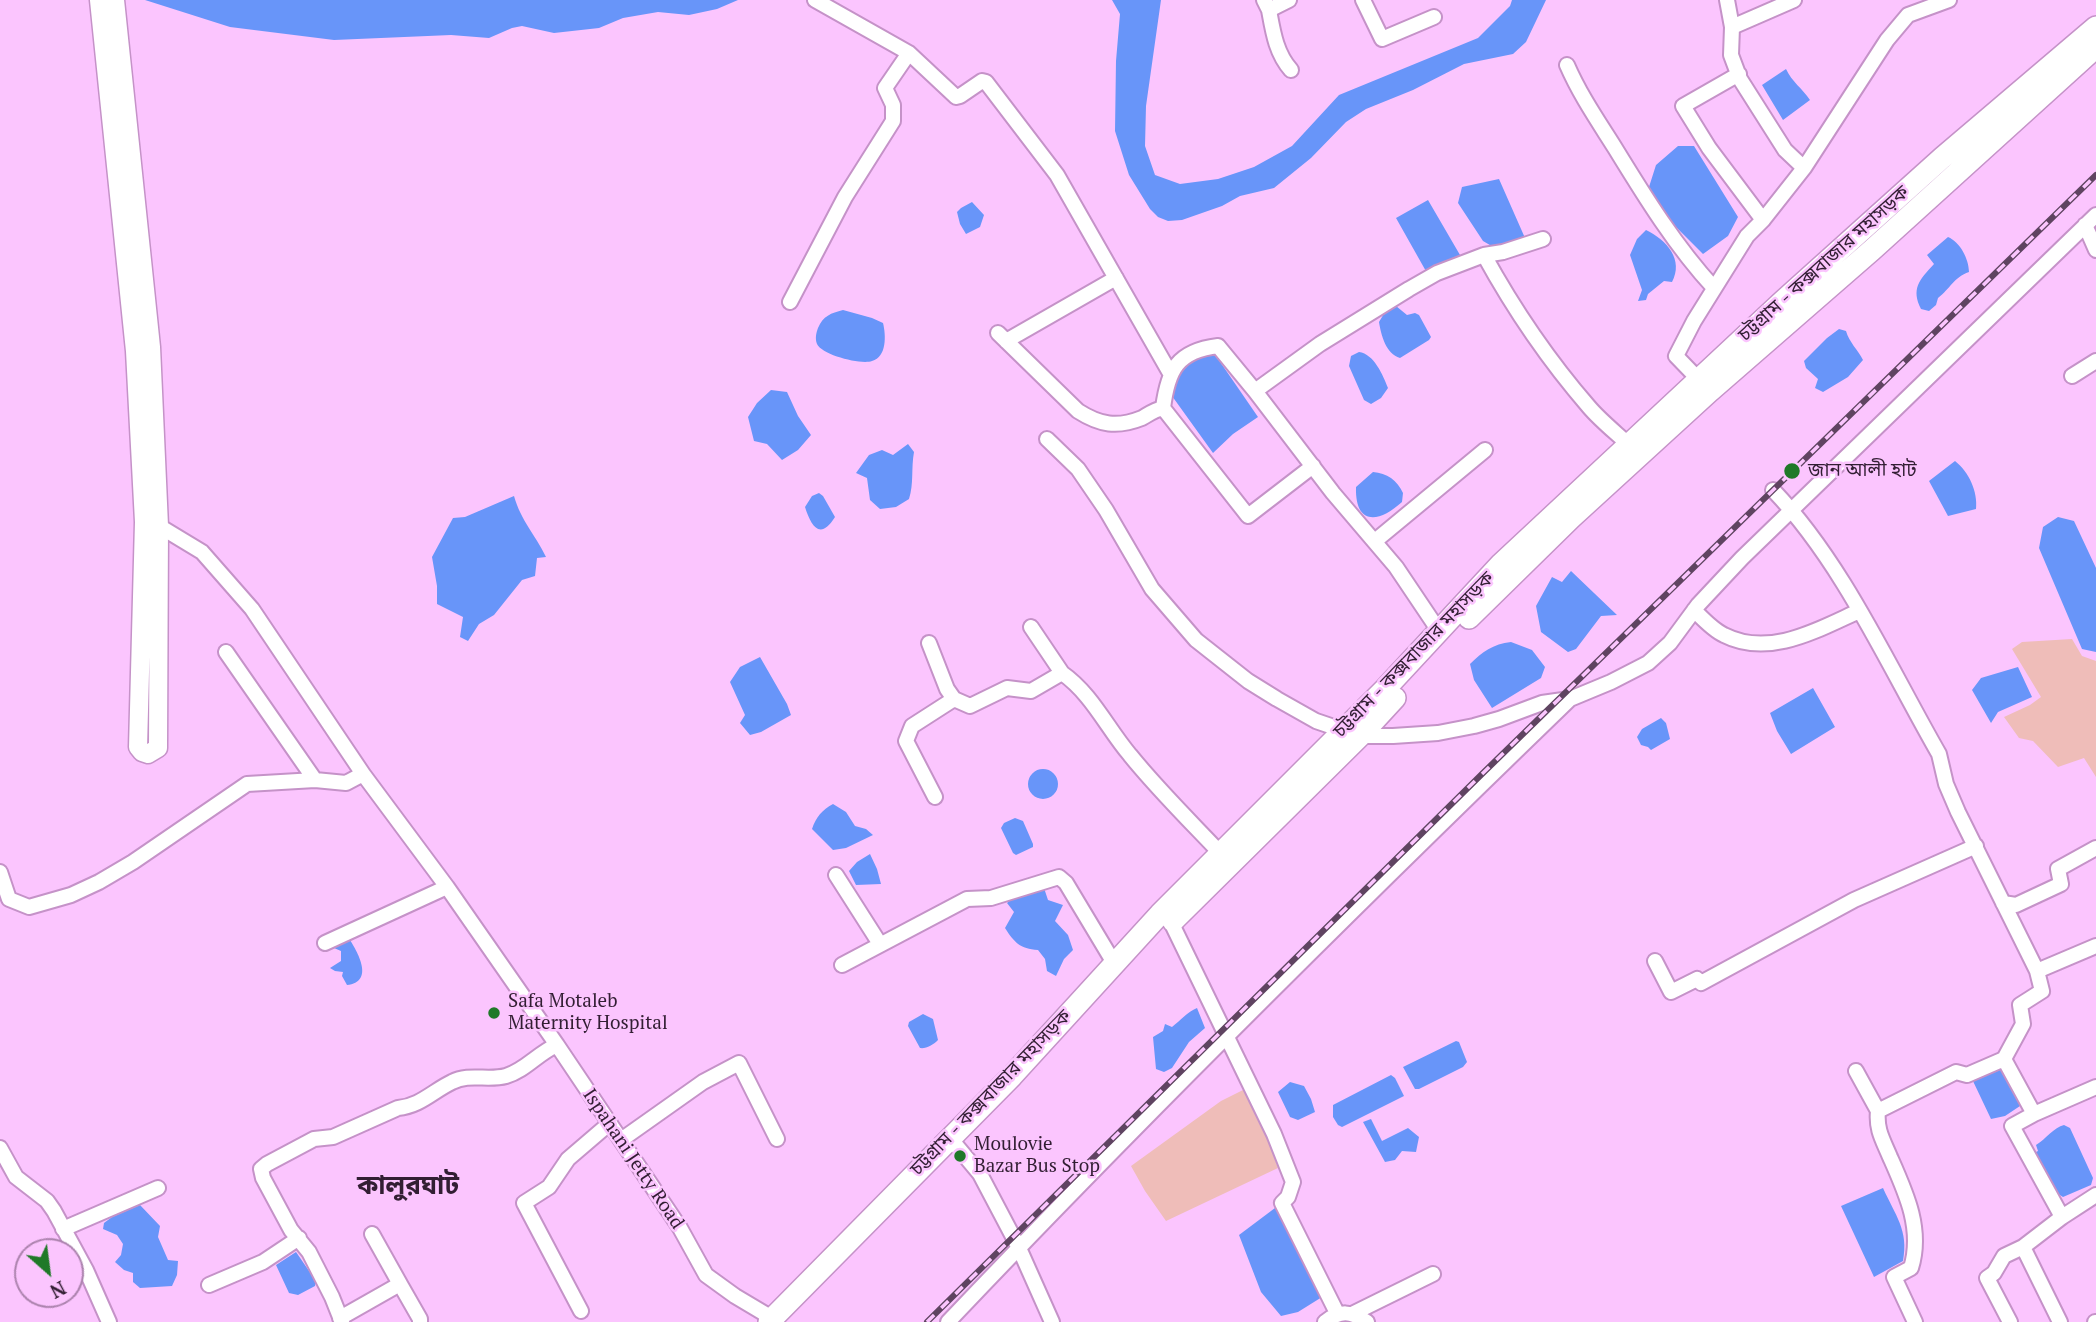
<!DOCTYPE html>
<html>
<head>
<meta charset="utf-8">
<style>
	body { margin:0 }
	#map { position:relative; width:2096px; height:1322px; overflow:hidden; background:#fbc5fe; font-family:"PT Serif",serif }
	canvas { display:block }
	.north { position:absolute; left:14px; top:1238px; width:70px; height:70px; box-sizing:border-box; background:#fbc5fe; border:2px solid #ab82ad; border-radius:50%; rotate:152deg; font-size:19px; font-weight:700; line-height:28px; text-align:center; color:#321e33 }
	.north::after { content:''; display:block; margin:auto; width:24px; height:32px; background:#1f7928; clip-path:polygon(50% 0,100% 100%,50% 72%,0 100%) }
</style>
</head>
<body>
<div id="map">
<canvas width="2096" height="1322"></canvas>
<div class="north">N</div>
</div>
<script>
const ctx = document.querySelector('canvas').getContext('2d');
ctx.lineJoin = 'round';
function fillPath(path, color) { ctx.fillStyle = color; ctx.fill(path, 'evenodd'); }
function stroke(path, color, width, dash) { ctx.strokeStyle = color; ctx.lineWidth = width; ctx.lineCap = dash ? 'butt' : 'round'; ctx.setLineDash(dash || []); ctx.stroke(path); }
function label(font, color, halo, rows, align = 'center') {
  ctx.font = font + ' "PT Serif","Noto Sans Bengali",serif'; ctx.lineWidth = 5; ctx.setLineDash([]); ctx.textBaseline = 'middle'; ctx.strokeStyle = halo; ctx.fillStyle = color; for (const [text, x, y, turn = 0] of rows) {
    ctx.save(); ctx.translate(x, y); ctx.rotate((+turn || 0) * Math.PI / 180); ctx.textAlign = isNaN(turn) ? turn : align; if (halo) ctx.strokeText(text, 0, 0); ctx.fillText(text, 0, 0); ctx.restore();
  }
}
const green = new Path2D(`
	M2072,639L2082,656L2096,661V777L2084,758L2058,767L2033,741L2019,738L2004,717L2030,705L2041,697L2012,649L2022,642Z
	M1243,1090C1260,1108 1270,1145 1278,1168L1166,1221L1145,1191L1131,1166L1221,1101Z`);
const water = new Path2D(`
	M145,0H738L717,9L689,15L658,12L623,18L599,28L554,33L522,26L512,28L489,38L451,35L334,40L230,27Z
	M1112,0H1161L1146,106L1145,146L1155,175L1180,184L1218,179L1254,167L1292,146L1339,95L1478,38L1510,6L1512,0H1546L1526,42L1513,54L1464,64L1413,90L1366,109L1346,122L1311,158L1274,188L1240,196L1222,206L1182,220L1168,221L1158,217L1150,209L1129,175L1115,131L1116,61L1120,14Z
	M1786,69C1792,82 1802,88 1810,100L1783,120L1762,85Z
	M1678,146H1694L1738,217L1728,236L1703,254L1663,214L1649,187L1656,165Z
	M1499,179L1525,238L1495,248L1483,241L1458,203L1462,187Z
	M1428,200L1460,255L1427,273L1396,218Z
	M972,202L984,215L980,227L966,234L960,224L957,212L961,208Z
	M1646,230C1667,240 1684,260 1672,282L1664,281L1648,294L1646,300L1638,301L1642,290L1630,255L1637,239Z
	M1948,237C1960,242 1969,259 1969,272C1954,277 1950,289 1938,298L1936,305L1929,311L1921,309C1911,289 1919,280 1934,264L1927,255Z
	M1396,306L1407,315L1415,313L1419,315L1431,337L1429,340L1400,358C1386,354 1381,335 1379,322L1388,307Z
	M843,310L872,318L883,323C886,335 887,357 872,361C861,365 822,355 817,344C815,339 816,333 818,328C823,316 831,313 843,310Z
	M1839,329L1846,331C1849,342 1858,350 1863,360L1848,377L1823,392L1815,388L1818,379L1806,368L1804,361L1827,338Z
	M1359,352C1374,354 1383,375 1388,388L1381,398L1371,404L1364,400L1349,366L1351,356Z
	M1214,353L1258,417L1233,434L1213,453L1172,396L1170,381L1186,364Z
	M771,390L787,392L798,416L811,435L798,450L782,460L767,444L754,441L748,417L757,403Z
	M908,444L914,452C911,468 914,484 909,499L896,507L880,509L870,500L867,478L856,473L869,455L882,450L893,455Z
	M1955,461C1969,472 1978,492 1976,509L1948,516L1929,481Z
	M1373,472C1387,473 1397,480 1403,493L1402,502C1379,523 1355,526 1356,487Z
	M819,493L823,496L835,517C820,541 811,526 805,507L812,496Z
	M514,496C521,521 535,534 546,557L537,558L535,576L522,580L494,615L479,624L468,641L460,637L463,617L437,604V586L432,557L453,518L465,517Z
	M2058,517L2074,521L2096,568V652L2082,649L2039,548L2043,527Z
	M1571,571L1617,615L1601,616L1576,649L1568,652L1541,632L1536,606L1552,577L1562,582Z
	M1511,642L1532,650L1545,667L1541,678L1492,708L1474,680L1470,664C1482,652 1493,644 1511,642Z
	M760,657L787,704L791,715L761,732L750,735L740,723L745,715L730,682L740,667Z
	M2018,667L2032,697L1998,712L1991,723L1972,690L1981,678Z
	M1813,688L1835,727L1791,754L1777,731L1770,713Z
	M1661,718L1666,723L1670,739L1651,750L1648,747L1641,745L1637,737L1642,729Z
	M1028 784a15 15 0 1 1 30 0a15 15 0 1 1-30 0Z
	M833,804L846,812L855,826L866,829L873,835L846,848L833,850L812,829C816,817 822,810 833,804Z
	M1015,818L1023,821L1033,844V847L1016,855L1013,853L1001,828L1004,823Z
	M870,854L877,869L881,884L856,885L849,871L857,862Z
	M1043,885L1048,900L1063,905L1055,921L1068,935L1073,950L1064,959L1056,976L1047,971L1045,959L1038,950C1020,949 1014,942 1005,928L1014,912L1007,903L1016,894Z
	M348,937C358,952 375,982 347,985L342,976L343,972L335,971L330,968L341,961V951L327,945Z
	M1197,1008L1205,1028L1189,1042L1172,1068L1164,1072L1156,1069L1153,1037L1163,1031L1165,1024L1172,1027C1181,1020 1187,1012 1197,1008Z
	M923,1014L933,1019L938,1040C933,1045 926,1049 920,1048L908,1026L909,1022Z
	M1456,1041L1459,1042L1467,1062L1463,1067L1419,1089H1415L1403,1067Z
	M2000,1064L2020,1100V1106L2005,1116L1991,1119L1972,1079Z
	M1391,1075L1395,1078L1404,1096L1342,1127L1338,1125L1333,1117V1105Z
	M1290,1082L1304,1086L1311,1099L1315,1112L1298,1120L1290,1117L1278,1092Z
	M1371,1119L1382,1141L1408,1128L1419,1137L1416,1152L1402,1151L1395,1160L1385,1162L1363,1122Z
	M2064,1125L2070,1128L2093,1178L2091,1185L2063,1197L2055,1192L2030,1155L2038,1151L2036,1145C2046,1139 2054,1127 2064,1125Z
	M1883,1188C1895,1215 1909,1230 1903,1261L1874,1277L1841,1206Z
	M140,1205L160,1226L158,1237L168,1260L178,1261L177,1275L172,1286L140,1288L133,1282V1273L124,1270L115,1262L121,1255L123,1244L117,1235L103,1229L104,1223L112,1217Z
	M1279,1205L1322,1297L1298,1312L1281,1316L1261,1292L1239,1235Z
	M296,1252L316,1281L315,1286L298,1295L289,1293L276,1265Z`);
const minor = new Path2D(`
	M815,0L909,53L956,97L960,96L982,81L986,82L1057,175L1170,373
	M1264,0L1269,10L1289,0
	M1363,0L1382,39L1434,17
	M1727,0L1732,27L1731,55L1740,79L1785,150L1804,168
	M1269,10C1273,32 1276,53 1291,70
	M1732,27L1794,0
	M1567,65C1580,95 1598,121 1615,148C1645,197 1676,247 1714,288
	M1739,74L1683,106L1709,148L1763,220
	M2085,225L2096,250
	M1484,255L1503,252L1543,239
	M790,302L845,197L893,121V105L885,88L909,53
	M998,333L1078,411C1100,425 1117,428 1142,418C1149,414 1154,410 1163,408L1248,516L1313,466
	M1006,341L1116,278
	M2072,376L2096,361
	M1704,385L1676,356L1694,321L1747,236L1763,220L1804,168L1887,40L1908,15L1949,0
	M1255,391L1333,493L1396,567L1439,631
	M1163,408C1168,370 1177,351 1218,346L1255,391L1320,344L1409,289L1437,273L1484,255C1512,306 1550,362 1589,407C1600,420 1615,432 1628,444
	M1047,439L1078,469L1106,510L1152,589L1196,640L1248,681L1277,699L1316,721L1360,736H1393L1438,733L1474,726L1499,719L1542,703L1570,699L1611,682L1648,663L1670,643L1698,605L1742,558L2096,215
	M1773,490C1843,563 1889,667 1939,754L1946,784L1958,812L2037,971L2042,991L2020,1005L2023,1024L2004,1059L1967,1075L1956,1072L1878,1111C1876,1130 1883,1140 1890,1157C1906,1193 1923,1229 1911,1268L1894,1277L1915,1322
	M159,526L202,552L252,609L363,774
	M1375,541L1485,450
	M1694,610C1703,619 1713,630 1724,635C1769,658 1817,630 1859,611
	M1031,627L1062,673
	M929,643L947,689L954,699L970,706L1007,688L1031,691L1062,673C1092,694 1107,728 1130,755C1159,791 1193,824 1225,858
	M226,652L315,780
	M935,797L906,741L912,726L954,699
	M0,872L9,899L29,907L71,895L99,882L133,862L247,784L315,780L346,783L363,774L447,887
	M836,875L880,944
	M2003,903L2016,905L2061,884L2058,869L2096,848
	M1171,922L1274,1134L1293,1182L1288,1197L1282,1203L1337,1313
	M325,943L447,887L557,1045
	M1655,961L1671,992L1697,979L1701,983L1854,900L1976,846
	M842,965L967,899L991,898L1059,877L1066,883L1114,963
	M2037,971L2096,946
	M2004,1059L2034,1114L2012,1126L2062,1217L2096,1195
	M1856,1071L1878,1111
	M2034,1114L2096,1087
	M950,1138L980,1174L1019,1248L1052,1322
	M621,1140L703,1082L739,1063L777,1139
	M0,1148L16,1177L47,1201L54,1211L86,1270L109,1322
	M63,1229L158,1188
	M372,1234L400,1284
	M2023,1247L2060,1322
	M209,1285L263,1262L299,1238
	M581,1311L524,1203L549,1187L568,1159L610,1123
	M1354,1313L1433,1274
	M340,1318L400,1284L420,1319V1322
	M342,1322L332,1297L309,1252L291,1230L263,1178L261,1169L267,1164L314,1139L333,1137L398,1108C420,1106 433,1091 452,1082C469,1073 488,1081 506,1076C526,1070 538,1053 557,1045L680,1228L706,1275L735,1296L777,1321
	M948,1322C1150,1109 1359,903 1570,699
	M1325,1322C1340,1310 1351,1311 1367,1322
	M2010,1322L1987,1278L1994,1273L2004,1256L2023,1247L2062,1217
	M2095,1322H2096`);
const major = new Path2D(`
	M99,0L135,351L144,522L138,747L142,752L148,754L158,748L159,526L151,347L115,0`);
const highway = new Path2D(`
	M1469,618L1571,518L1710,391L1872,250L2096,47
	M1173,921L1360,736L1395,698
	M769,1322L1012,1076L1160,914L1385,689L1501,564L1783,301L1942,158L2096,27`);
const rail = new Path2D(`
	M927,1322L1483,773L2096,175`);
const markers = [
	[1792,471,9,"#1f7928"],
	[494,1013,7,"#1f7928"],
	[960,1156,7,"#1f7928"]
];
const streetNames = [
	["চট্টগ্রাম - কক্সবাজার মহাসড়ক",1824,264,-42],
	["চট্টগ্রাম - কক্সবাজার মহাসড়ক",1414,655,-46],
	["চট্টগ্রাম - কক্সবাজার মহাসড়ক",991,1093,-46],
	["Ispahani Jetty Road",633,1159,56]
];
const poiNames = [
	["জান আলী হাট",1808,471],
	["Safa Motaleb",508,1002],
	["Maternity Hospital",508,1024],
	["Moulovie",974,1145],
	["Bazar Bus Stop",974,1167]
];
const districtNames = [
	["কালুরঘাট",408,1187]
];
fillPath(green, '#efbdb9');
fillPath(water, '#6895f9');
stroke(minor, '#c592c8', 18);
stroke(major, '#c592c8', 21);
stroke(highway, '#c592c8', 24);
stroke(minor, '#fff', 14);
stroke(major, '#fff', 18);
stroke(highway, '#fff', 21);
stroke(rail, '#5f4461', 6);
stroke(rail, '#fbc5fe', 3.5, [10]);
for (const [x, y, r, color] of markers) { const dot = new Path2D(); dot.arc(x, y, r, 0, 2 * Math.PI); ctx.fillStyle = color; ctx.fill(dot); stroke(dot, '#fbc5fe', 2.5); }
label('19px', '#321e33', '#fbc5fe', streetNames);
label('19px', '#321e33', '#fbc5fe', poiNames, 'left');
label('bold 26px', '#321e33', '#fbc5fe', districtNames);
</script>
</body>
</html>
